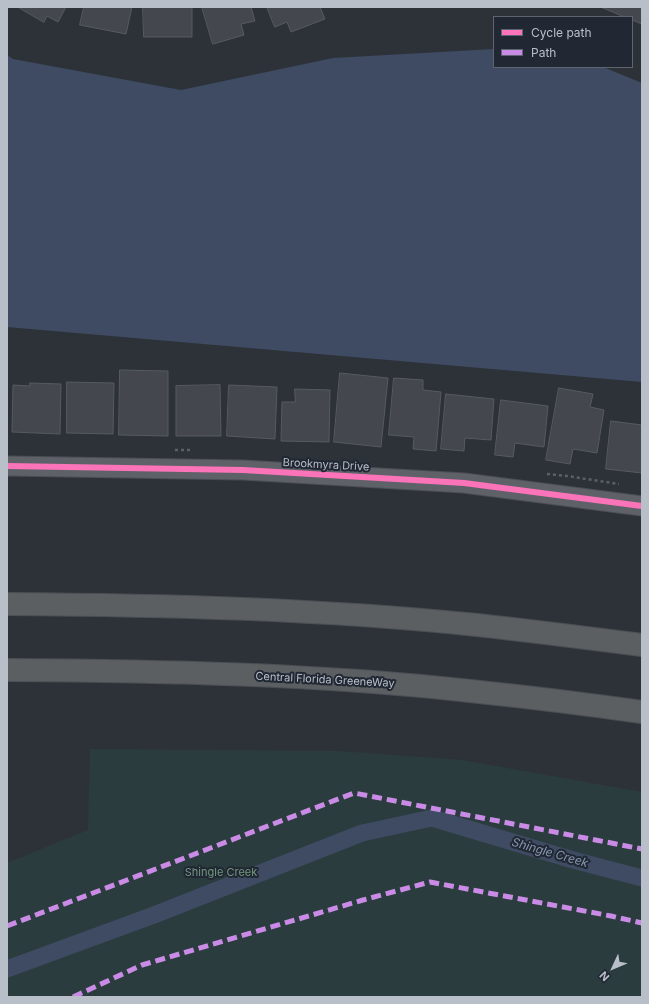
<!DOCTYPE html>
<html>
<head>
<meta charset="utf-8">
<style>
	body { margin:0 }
	#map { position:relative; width:649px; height:1004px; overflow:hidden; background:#2d3239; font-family:Inter,sans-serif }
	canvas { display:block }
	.frame { position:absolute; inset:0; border:8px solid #b9bfc9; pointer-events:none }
	.legend { position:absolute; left:493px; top:16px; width:140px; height:52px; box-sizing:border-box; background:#212834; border:1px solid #5e6470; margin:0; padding:5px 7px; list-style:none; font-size:12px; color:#b9bfc9 }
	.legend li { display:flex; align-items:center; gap:8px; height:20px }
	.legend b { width:20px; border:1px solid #5e6470 }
	.north { position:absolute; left:593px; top:948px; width:40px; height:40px; -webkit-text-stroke:3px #212834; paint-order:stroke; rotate:226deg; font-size:11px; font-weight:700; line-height:16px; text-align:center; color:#b9bfc9 }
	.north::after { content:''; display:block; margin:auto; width:14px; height:18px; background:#b9bfc9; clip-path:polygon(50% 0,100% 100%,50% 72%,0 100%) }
</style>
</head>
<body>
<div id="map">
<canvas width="649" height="1004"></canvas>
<div class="frame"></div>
<ul class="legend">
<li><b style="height:5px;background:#fb73b8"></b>Cycle path</li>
<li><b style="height:5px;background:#ca8be6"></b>Path</li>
</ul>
<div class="north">N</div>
</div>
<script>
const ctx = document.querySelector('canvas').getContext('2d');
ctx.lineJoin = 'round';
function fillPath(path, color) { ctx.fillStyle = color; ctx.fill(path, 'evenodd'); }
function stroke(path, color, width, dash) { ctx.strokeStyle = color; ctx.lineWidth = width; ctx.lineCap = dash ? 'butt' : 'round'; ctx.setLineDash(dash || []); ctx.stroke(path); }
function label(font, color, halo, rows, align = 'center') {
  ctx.font = font + ' Inter,sans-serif'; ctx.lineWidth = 4; ctx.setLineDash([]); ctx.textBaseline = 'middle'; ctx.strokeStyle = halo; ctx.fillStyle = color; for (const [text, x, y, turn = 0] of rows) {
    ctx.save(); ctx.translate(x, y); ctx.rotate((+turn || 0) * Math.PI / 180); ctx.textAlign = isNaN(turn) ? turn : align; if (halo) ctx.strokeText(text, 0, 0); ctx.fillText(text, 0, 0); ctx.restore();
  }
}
const green = new Path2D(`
	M90,749L339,751L462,760L642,792V997H7V863L88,830Z`);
const water = new Path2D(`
	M494,49V67H603L642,83V382L7,327V55L13,59L181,90L333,58Z`);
const canal = new Path2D(`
	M7,969L154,915L362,833L432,818L573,860L642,878`);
const building = new Path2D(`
	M18,7H66L58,22L47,16L44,22Z
	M84,7H132L126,34L80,25Z
	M143,7H192V37H144Z
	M202,7H251L255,21L241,24L244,35L213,44Z
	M267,7H320L325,19L291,32L287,22L275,27Z
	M601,7H642V24L632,20V17H625Z
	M120,370L168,371V436L119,435Z
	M340,373L388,378L381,447L334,442Z
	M394,378L423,380V390L441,392L436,451L413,449L414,437L389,435Z
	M67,382L114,383L113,434L67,433Z
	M30,383L61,384L60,434L12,432L13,385L30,386Z
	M220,385L221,436H176V386Z
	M229,385L277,387L275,439L227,436Z
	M559,388L593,394L590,407L604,410L597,453L573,449L570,464L546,460Z
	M295,389L330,390L329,442L281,441L282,402H295Z
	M446,394L494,399L491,440L465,438L464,451L441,449Z
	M501,400L548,406L544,447L515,443L513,457L495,455Z
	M611,421L642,425V473L606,469Z`);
const path = new Path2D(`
	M175,450H190
	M547,474L567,476L619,484`);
const minor = new Path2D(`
	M7,466L243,470L464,483L642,506`);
const motorway = new Path2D(`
	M7,604C164,605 321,609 477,625C532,631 587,638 642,645
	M7,670C161,671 317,674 470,691C528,697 585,704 642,712`);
const quiet = new Path2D(`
	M7,926L354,793L642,849
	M73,997L142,965L363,900L430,882L611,916L642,923`);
const cycleway = new Path2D(`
	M7,466L243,470L464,483L642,506`);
const streetNames = [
	["Brookmyra Drive",326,465,3],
	["Central Florida GreeneWay",325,680,3]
];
const parkNames = [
	["Shingle Creek",221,873]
];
const waterNames = [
	["Shingle Creek",550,853,16]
];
fillPath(green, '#2b3c3f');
fillPath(water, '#3e4b62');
stroke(canal, '#3e4b62', 17);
fillPath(building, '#44484e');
stroke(building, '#565a61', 1);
stroke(minor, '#4b4e54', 21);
stroke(motorway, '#4a4f55', 24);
stroke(path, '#5b6065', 2.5, [3, 3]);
stroke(minor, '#5e6168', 19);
stroke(motorway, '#5c5f61', 22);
stroke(quiet, '#ca8be6', 5, [10, 5]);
stroke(cycleway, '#fb73b8', 6);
label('11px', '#b9bfc9', '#212834', streetNames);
label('11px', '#72977c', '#212834', parkNames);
label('italic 12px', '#8494ad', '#212834', waterNames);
</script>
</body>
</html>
